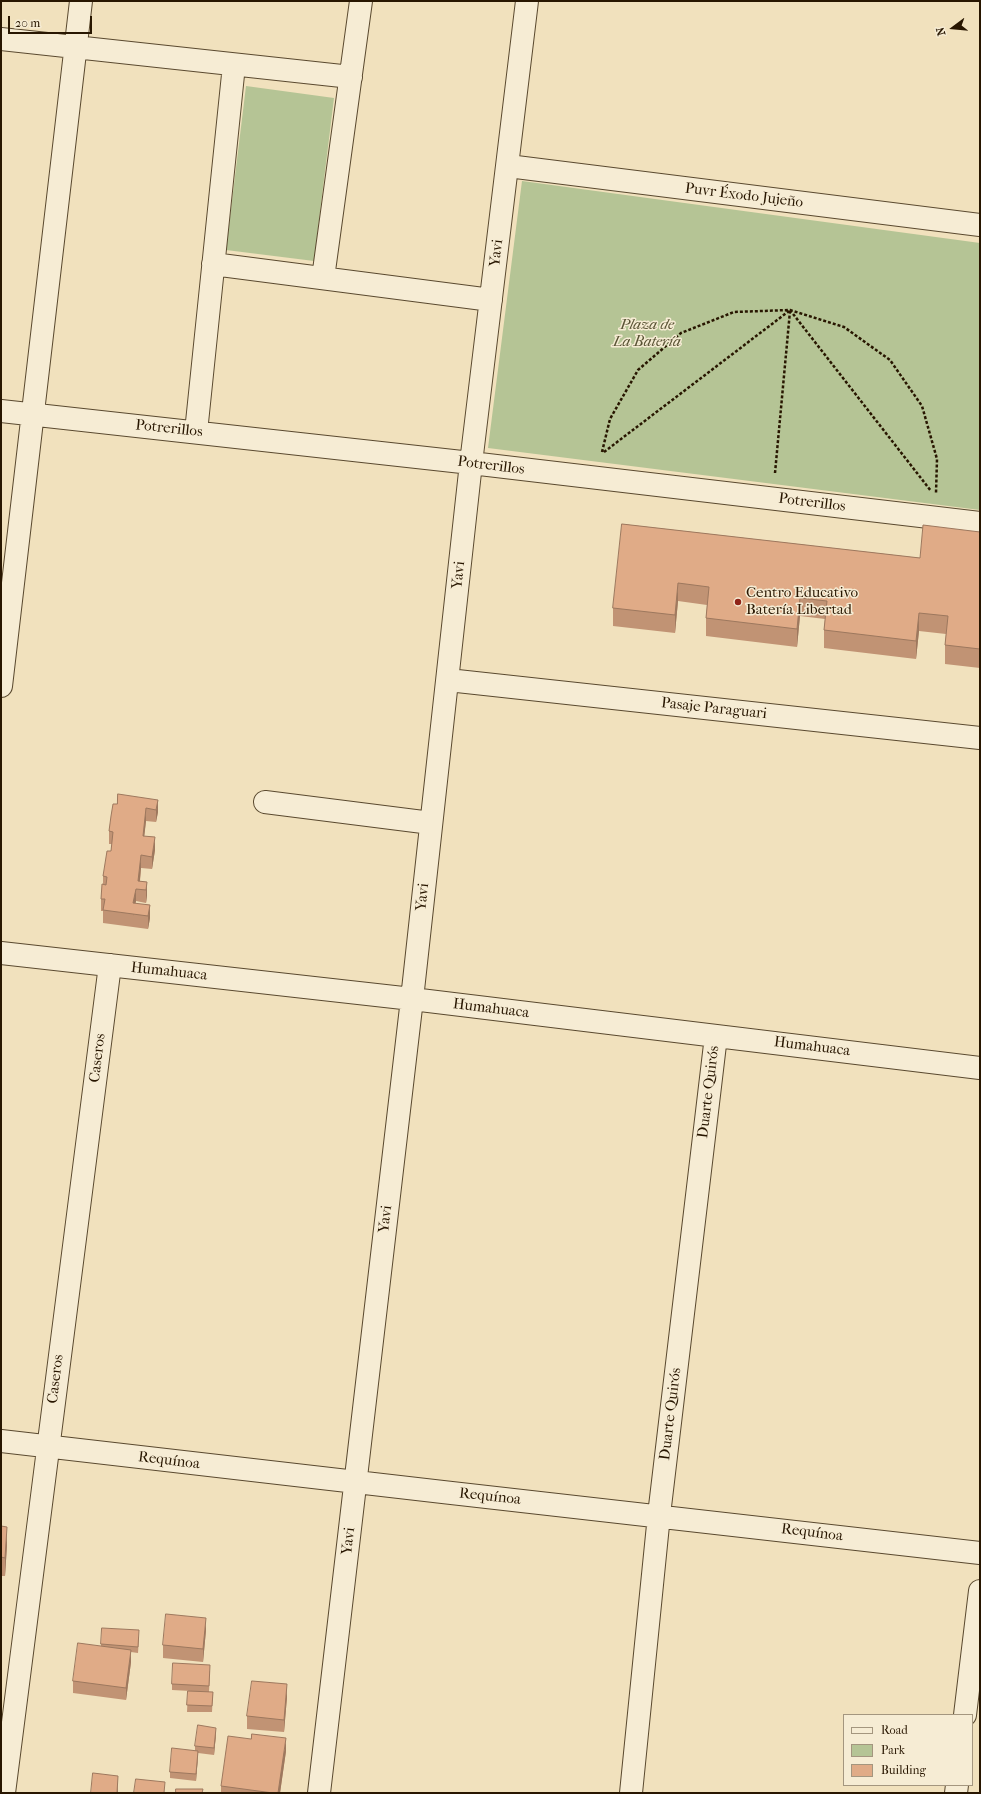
<!DOCTYPE html>
<html>
<head>
<meta charset="utf-8">
<style>
	body { margin:0 }
	#map { position:relative; width:981px; height:1794px; overflow:hidden; background:#f1e1bd; font-family:"IM FELL French Canon",serif }
	canvas { display:block }
	.frame { position:absolute; inset:0; border:2px solid #281600; pointer-events:none }
	.legend { position:absolute; left:843px; top:1714px; width:130px; height:72px; box-sizing:border-box; background:#f6ecd4; border:1px solid #a4967f; margin:0; padding:5px 7px; list-style:none; font-size:12px; color:#281600 }
	.legend li { display:flex; align-items:center; gap:8px; height:20px }
	.legend b { width:20px; border:1px solid #a4967f }
	.north { position:absolute; left:933px; top:8px; width:40px; height:40px; -webkit-text-stroke:3px #f6ecd4; paint-order:stroke; rotate:254deg; font-size:11px; font-weight:700; line-height:16px; text-align:center; color:#281600 }
	.north::after { content:''; display:block; margin:auto; width:14px; height:18px; background:#281600; clip-path:polygon(50% 0,100% 100%,50% 72%,0 100%) }
	.scale { position:absolute; left:8px; top:16px; width:84px; height:18px; box-sizing:border-box; border:2px solid #281600; border-top:0; padding-left:5px; font-size:12px; line-height:14px; white-space:nowrap; color:#281600; -webkit-text-stroke:3px #f6ecd4; paint-order:stroke }
</style>
</head>
<body>
<div id="map">
<canvas width="981" height="1794"></canvas>
<div class="frame"></div>
<ul class="legend">
<li><b style="height:5px;background:#f6ecd4"></b>Road</li>
<li><b style="height:11px;background:#b5c495"></b>Park</li>
<li><b style="height:11px;background:#e0ab87"></b>Building</li>
</ul>
<div class="north">N</div>
<div class="scale">20 m</div>
</div>
<script>
const ctx = document.querySelector('canvas').getContext('2d');
ctx.lineJoin = 'round';
function fillPath(path, color) { ctx.fillStyle = color; ctx.fill(path, 'evenodd'); }
function stroke(path, color, width, dash) { ctx.strokeStyle = color; ctx.lineWidth = width; ctx.lineCap = dash ? 'butt' : 'round'; ctx.setLineDash(dash || []); ctx.stroke(path); }
function label(font, color, halo, rows, align = 'center') {
  ctx.font = font + ' "IM FELL French Canon",serif'; ctx.lineWidth = 3; ctx.setLineDash([]); ctx.textBaseline = 'middle'; ctx.strokeStyle = halo; ctx.fillStyle = color; for (const [text, x, y, turn = 0] of rows) {
    ctx.save(); ctx.translate(x, y); ctx.rotate((+turn || 0) * Math.PI / 180); ctx.textAlign = isNaN(turn) ? turn : align; if (halo) ctx.strokeText(text, 0, 0); ctx.fillText(text, 0, 0); ctx.restore();
  }
}
const green = new Path2D(`
	M246,86L334,98L314,261L226,250Z
	M522,181L980,243V510L488,448Z`);
const path = new Path2D(`
	M790,310L931,491
	M602,452L610,419L638,370L681,333L734,312L790,310L844,327L890,360L922,406L937,459L936,493
	M604,452L789,311
	M775,473L790,311`);
const street = new Path2D(`
	M1,39L351,77
	M508,166L980,225
	M213,264L491,300
	M323,278L361,1
	M1,411L471,463L980,523
	M196,432L234,65
	M448,680L980,738
	M1,686L81,1
	M265,802L431,823
	M1,953L412,999L980,1068
	M1,1441C327,1480 654,1515 980,1553
	M965,1715L980,1591
	M4,1793L110,965
	M319,1793L412,999L471,463L527,1
	M631,1793L659,1515L716,1036
	M956,1793L957,1785`);
const wall = new Path2D(`
	M622,524L920,558L980,532V668L945,664V645L946,634L919,631L916,659L824,648V630L825,619L800,616L797,647L706,636V618L707,605L678,601L675,633L613,626V608Z
	M158,800V812L156,822L146,821L144,836L155,850L152,869L141,868L140,881L147,882V895L146,903L136,901L135,904L150,905V918L148,929L103,923V911H101V899L103,884V876L111,851L112,844H109V831L117,804Z
	M1,1526L7,1545L5,1576H1Z
	M206,1630L203,1662L163,1658V1645Z
	M139,1637L138,1653L131,1652V1662L126,1700L73,1693V1681L101,1646V1644Z
	M210,1671L209,1692H213L212,1712H187L188,1691H191L172,1690V1684Z
	M287,1697L284,1732L247,1729V1716Z
	M216,1734L214,1755L198,1753L196,1781L170,1778V1772L195,1751V1746Z
	M286,1751L280,1793H221V1786Z`);
const shadedWall = new Path2D(`
	M678,583V601L675,633V615Z
	M800,598V616L797,647V629Z
	M919,613V631L916,659V641Z
	M158,800V812L156,822V810Z
	M146,808V821L143,848V836Z
	M155,837V850L152,869V857Z
	M141,855V868L139,889L138,881Z
	M147,882V895L146,903V890Z
	M136,889V901L133,916V903Z
	M150,905V918L148,929V916Z
	M7,1527V1545L5,1576V1558Z
	M206,1618V1630L203,1662V1649Z
	M131,1650V1662L126,1700V1688Z
	M287,1684V1697L284,1732V1720Z
	M216,1728V1734L214,1755V1748Z
	M286,1738V1751L280,1793H278Z
	M198,1751V1757L196,1781V1774Z
	M118,1776V1793H117Z`);
const building = new Path2D(`
	M622,524L920,558L923,525L980,532V649L945,645L948,616L919,613L916,641L824,630L827,601L800,598L797,629L706,618L709,587L678,583L675,615L613,608Z
	M118,794L158,800L156,810L146,808L143,836L155,837L152,857L141,855L138,881L147,882L146,890L136,889L133,903L150,905L148,916L103,910L105,899H101L102,884L106,885L107,877L103,876L107,851H111L113,832L109,831L111,816L113,804H117Z
	M1,1526L7,1527L5,1558L1,1557Z
	M166,1614L206,1618L203,1649L163,1645Z
	M102,1628L139,1630L138,1647L101,1644Z
	M78,1643L131,1650L126,1688L73,1681Z
	M173,1663L210,1665L209,1686L172,1684Z
	M252,1681L287,1684L284,1720L247,1716Z
	M188,1691L213,1692L212,1706L187,1705Z
	M198,1725L216,1728L214,1748L195,1746Z
	M252,1734L286,1738L278,1793H273L221,1786L228,1736L251,1739Z
	M172,1748L198,1751L196,1774L170,1772Z
	M93,1773L118,1776L117,1793H91Z
	M136,1779L165,1782L164,1793H134Z
	M176,1789H203L202,1793H176Z`);
const markers = [
	[738,602,4,"#8f2418"]
];
const streetNames = [
	["Puvr Éxodo Jujeño",744,196,7],
	["Yavi",497,253,-83],
	["Potrerillos",169,429,6],
	["Potrerillos",491,466,7],
	["Potrerillos",812,503,7],
	["Yavi",459,575,-84],
	["Pasaje Paraguari",714,709,6],
	["Yavi",423,897,-84],
	["Humahuaca",169,972,6],
	["Humahuaca",491,1009,7],
	["Humahuaca",812,1047,7],
	["Caseros",98,1058,-83],
	["Duarte Quirós",709,1092,-83],
	["Yavi",386,1219,-83],
	["Caseros",56,1379,-83],
	["Duarte Quirós",671,1414,-83],
	["Requínoa",169,1461,7],
	["Requínoa",490,1497,6],
	["Requínoa",812,1533,7],
	["Yavi",349,1541,-83]
];
const parkNames = [
	["Plaza de",647,325],
	["La Batería",647,342]
];
const poiNames = [
	["Centro Educativo",746,593],
	["Batería Libertad",746,610]
];
fillPath(green, '#b5c495');
stroke(street, '#5a492f', 24);
stroke(path, '#281600', 2.5, [3, 2]);
stroke(street, '#f6ecd4', 22);
fillPath(wall, '#c19374');
fillPath(shadedWall, '#9d785e');
fillPath(building, '#e0ab87');
stroke(building, '#9d785e', 1);
for (const [x, y, r, color] of markers) { const dot = new Path2D(); dot.arc(x, y, r, 0, 2 * Math.PI); ctx.fillStyle = color; ctx.fill(dot); stroke(dot, '#f6ecd4', 1.5); }
label('15px', '#281600', '#f6ecd4', streetNames);
label('italic 15px', '#595334', '#f6ecd4', parkNames);
label('15px', '#281600', '#f6ecd4', poiNames, 'left');
</script>
</body>
</html>
